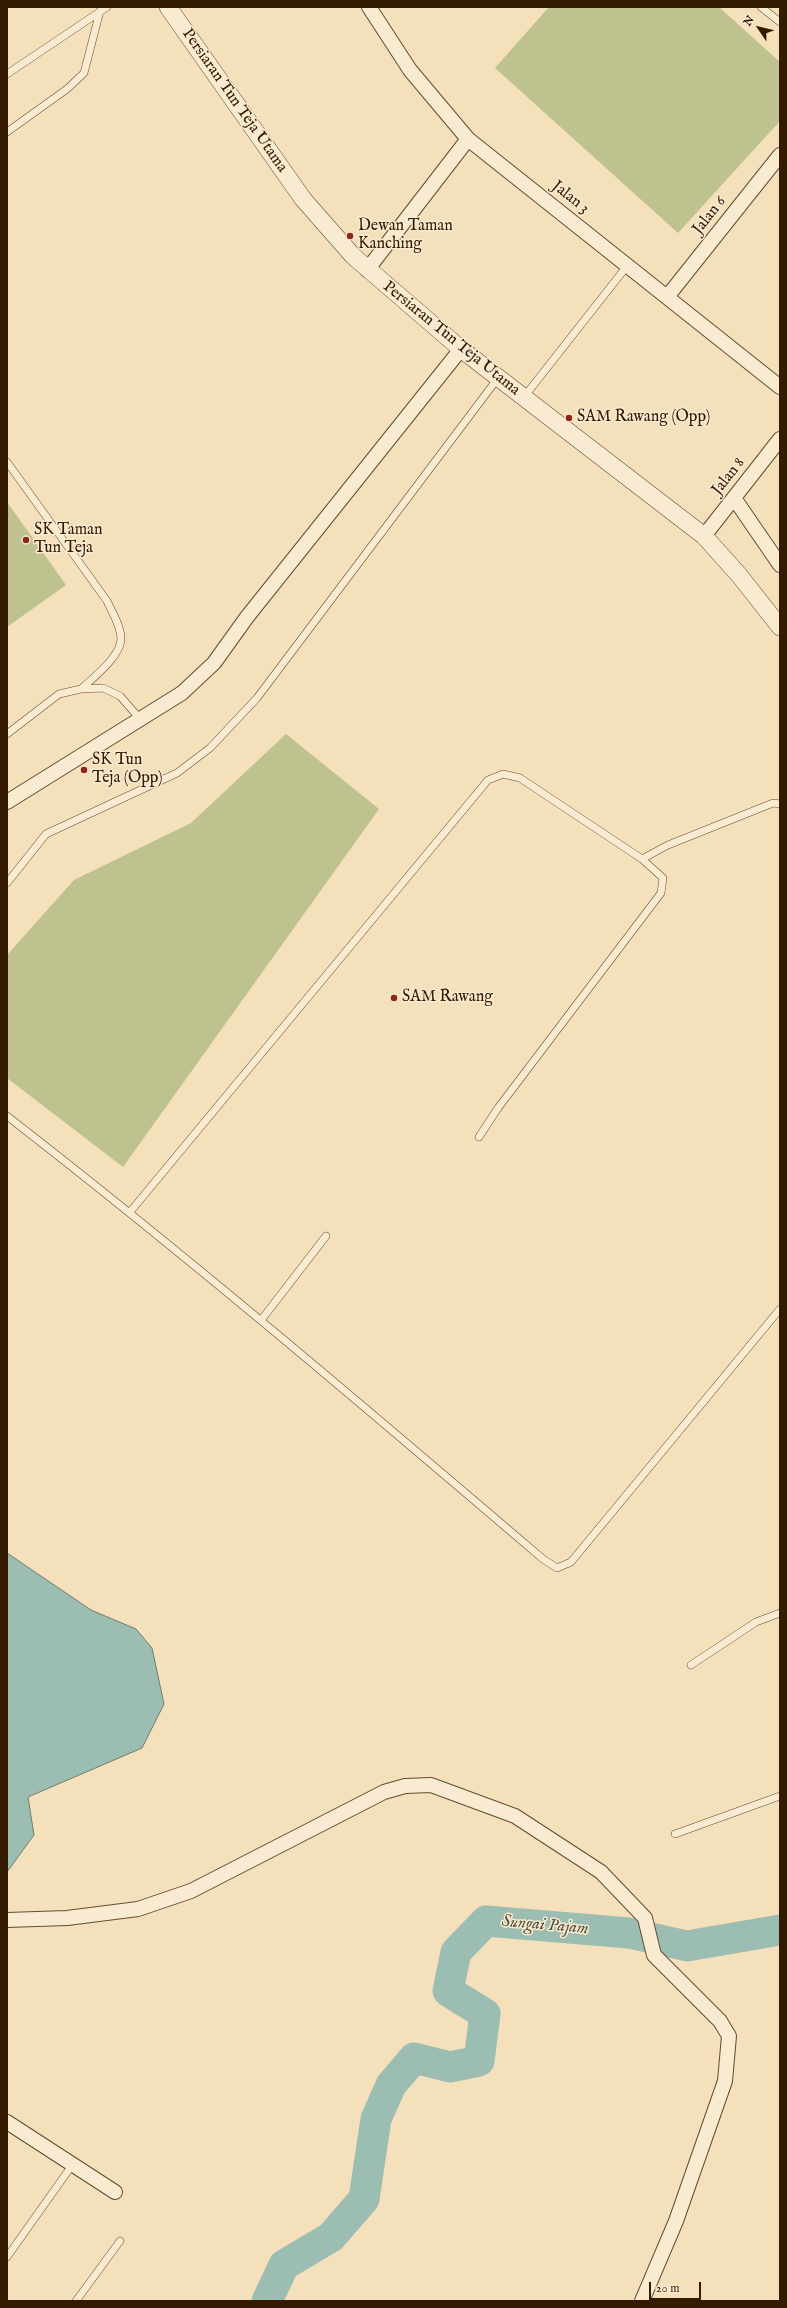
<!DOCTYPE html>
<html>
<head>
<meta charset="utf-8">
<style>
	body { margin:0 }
	#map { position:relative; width:787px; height:2308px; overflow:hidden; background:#f4e0ba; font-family:"IM FELL English",serif }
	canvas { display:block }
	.frame { position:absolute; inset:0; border:8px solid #341a00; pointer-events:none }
	.north { position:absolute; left:739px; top:8px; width:40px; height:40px; -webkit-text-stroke:3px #f8ebd2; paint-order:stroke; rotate:305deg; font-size:11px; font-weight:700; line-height:16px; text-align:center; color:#341a00 }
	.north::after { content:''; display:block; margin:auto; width:14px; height:18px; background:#341a00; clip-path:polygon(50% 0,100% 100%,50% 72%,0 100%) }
	.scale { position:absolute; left:649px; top:2282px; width:52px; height:18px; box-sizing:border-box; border:2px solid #341a00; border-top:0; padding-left:5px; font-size:12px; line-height:14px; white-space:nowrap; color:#341a00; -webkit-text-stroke:3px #f8ebd2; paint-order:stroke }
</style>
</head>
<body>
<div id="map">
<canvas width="787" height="2308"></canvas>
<div class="frame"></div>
<div class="north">N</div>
<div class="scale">20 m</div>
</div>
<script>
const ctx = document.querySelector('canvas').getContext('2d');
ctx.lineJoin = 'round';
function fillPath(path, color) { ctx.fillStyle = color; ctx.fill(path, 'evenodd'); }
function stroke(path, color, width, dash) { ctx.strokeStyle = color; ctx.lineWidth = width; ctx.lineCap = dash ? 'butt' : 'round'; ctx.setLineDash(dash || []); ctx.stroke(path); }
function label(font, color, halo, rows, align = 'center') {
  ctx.font = font + ' "IM FELL English",serif'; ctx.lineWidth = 3; ctx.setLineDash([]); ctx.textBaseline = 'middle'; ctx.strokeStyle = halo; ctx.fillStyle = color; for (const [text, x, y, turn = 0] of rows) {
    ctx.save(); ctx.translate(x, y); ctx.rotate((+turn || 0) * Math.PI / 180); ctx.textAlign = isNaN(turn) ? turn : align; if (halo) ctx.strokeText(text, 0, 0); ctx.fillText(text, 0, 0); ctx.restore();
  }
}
const green = new Path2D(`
	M549,7H719L780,62V121L678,233L495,68Z
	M7,502L66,585L7,627Z
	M286,734L379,809L123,1167L7,1078V955L74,880L191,823Z`);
const water = new Path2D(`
	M7,1553L91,1610L136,1629L152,1648L164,1704L142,1748L28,1797L34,1835L7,1872Z`);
const river = new Path2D(`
	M267,2301L284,2265L331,2237L364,2199L376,2119L391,2085L414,2058L450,2067L479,2061L485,2014L448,1991L456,1952L486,1921L629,1933L687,1946L780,1930`);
const service = new Path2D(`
	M761,7L780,22
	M7,74L107,7
	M7,132L67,89L84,73L100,11
	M524,397L627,266
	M7,462L107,601C112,612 121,626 121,639C121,656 93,678 81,689
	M7,734L59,694L81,689L103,688L120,696L141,720
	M7,883L46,834L177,773L210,748L257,698L498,378
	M7,1116C190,1258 366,1408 543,1559L557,1568L571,1562L780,1309
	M479,1137L498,1108L661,893L663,878L642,859
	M130,1212L488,780L503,774L520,778L642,859L668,845L773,803L780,804
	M262,1319L326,1236
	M691,1665L756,1622L780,1613
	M675,1834L780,1796
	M7,2257L73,2164
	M76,2301L120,2241`);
const minor = new Path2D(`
	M369,7L410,70L468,139L780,387
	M367,270L468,139
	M667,297L780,155
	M734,498L780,565
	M704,536L780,439
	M7,802L182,693L214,663L247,617L461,349
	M7,1920L67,1918L138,1909L191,1891L384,1792L405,1786L431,1785L515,1816L601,1872L645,1918L654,1955L720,2021L729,2036L725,2081L676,2221L642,2301
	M7,2122L115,2192`);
const tertiary = new Path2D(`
	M168,7L303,199L353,256L461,349L704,536L739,575L780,627`);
const markers = [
	[350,236,4,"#8f2418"],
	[569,418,4,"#8f2418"],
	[26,540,4,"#8f2418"],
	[84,770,4,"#8f2418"],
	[394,998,4,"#8f2418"]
];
const streetNames = [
	["Persiaran Tun Teja Utama",234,101,55],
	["Jalan 3",570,198,38],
	["Jalan 6",710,216,-52],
	["Persiaran Tun Teja Utama",451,339,39],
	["Jalan 8",729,477,-52]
];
const poiNames = [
	["Dewan Taman",358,227],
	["Kanching",358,245],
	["SAM Rawang (Opp)",577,418],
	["SK Taman",34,531],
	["Tun Teja",34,549],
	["SK Tun",92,761],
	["Teja (Opp)",92,779],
	["SAM Rawang",402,998]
];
const waterNames = [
	["Sungai Pajam",545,1926,5]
];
fillPath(green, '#bec28e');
fillPath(water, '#9cbdb2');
stroke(water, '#727c6b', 1);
stroke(river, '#9cbdb2', 31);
stroke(service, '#644c2e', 8);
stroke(minor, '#644c2e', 16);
stroke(tertiary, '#644c2e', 18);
stroke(service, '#f8ebd2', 7);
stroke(minor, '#f8ebd2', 14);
stroke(tertiary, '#f8ebd2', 17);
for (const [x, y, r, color] of markers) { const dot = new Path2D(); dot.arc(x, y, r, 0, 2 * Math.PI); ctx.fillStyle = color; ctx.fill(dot); stroke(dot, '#f8ebd2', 1.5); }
label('16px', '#341a00', '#f8ebd2', streetNames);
label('16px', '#341a00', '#f8ebd2', poiNames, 'left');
label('italic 17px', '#58533e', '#f8ebd2', waterNames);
</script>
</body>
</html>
